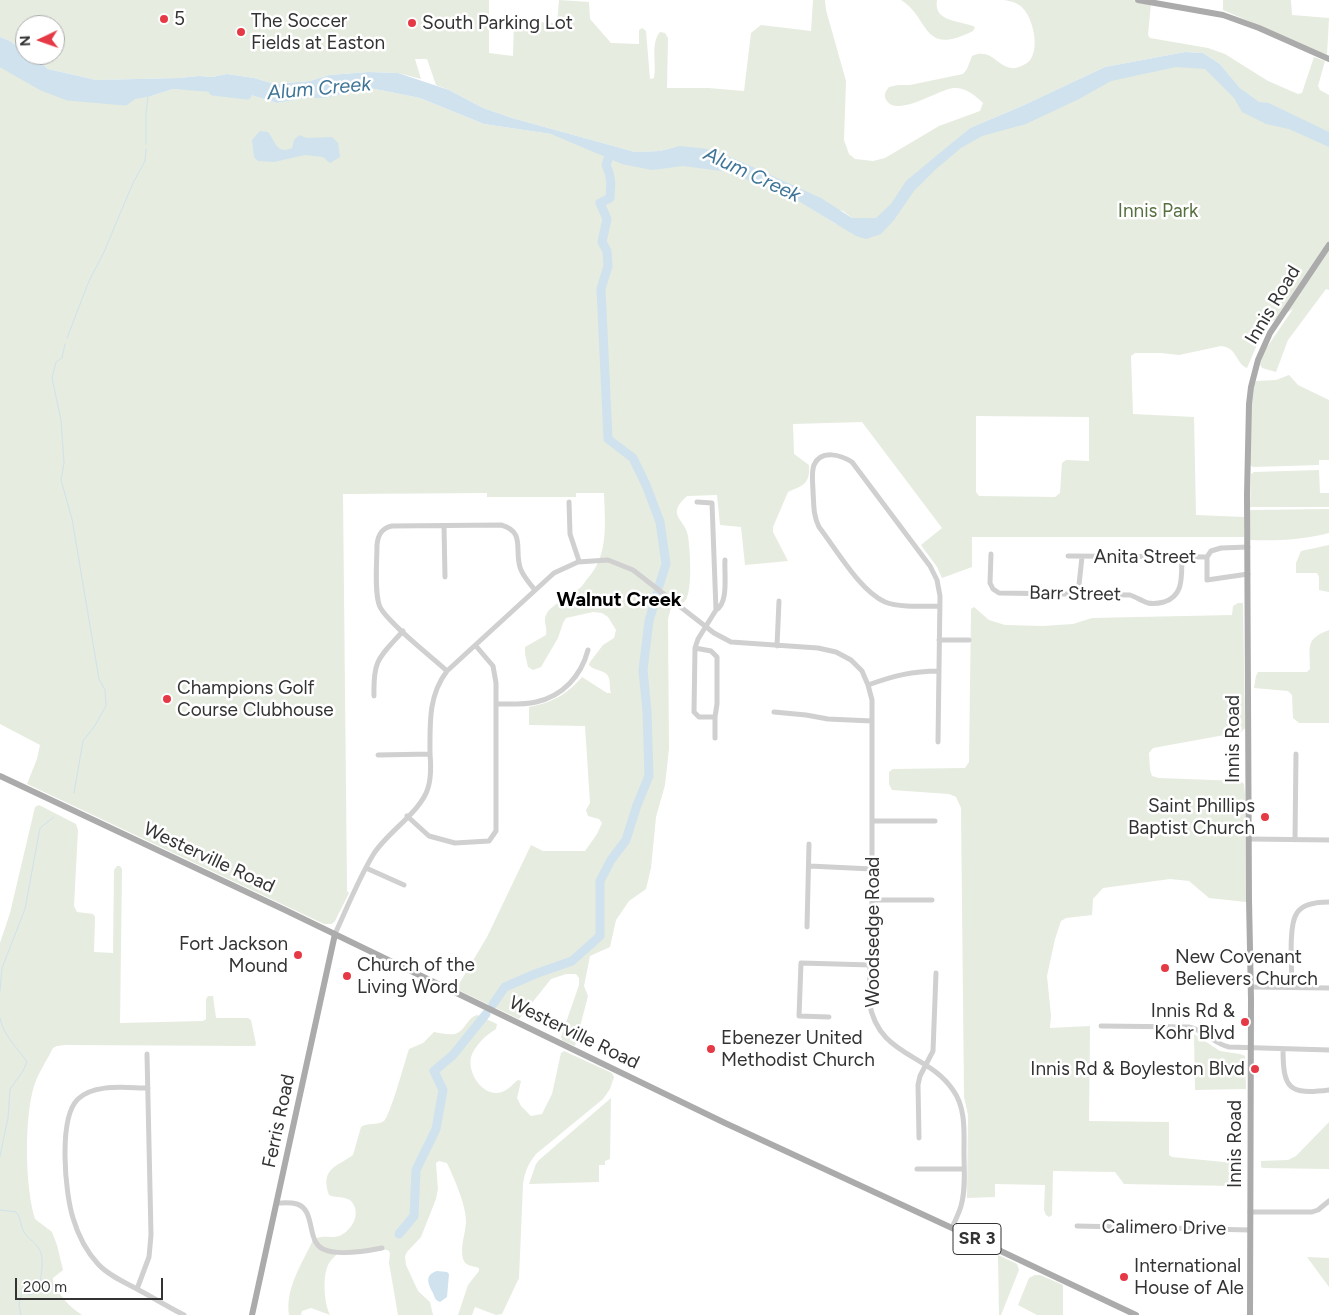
<!DOCTYPE html>
<html>
<head>
<meta charset="utf-8">
<style>
	body { margin:0 }
	#map { position:relative; width:1329px; height:1315px; overflow:hidden; background:#fff; font-family:Figtree,sans-serif }
	canvas { display:block }
	.north { position:absolute; left:15px; top:15px; width:50px; height:50px; box-sizing:border-box; background:#fff; border:1px solid #adadad; border-radius:50%; rotate:267deg; font-size:14px; font-weight:700; line-height:20px; text-align:center; color:#333 }
	.north::after { content:''; display:block; margin:auto; width:18px; height:22px; background:#e63946; clip-path:polygon(50% 0,100% 100%,50% 72%,0 100%) }
	.scale { position:absolute; left:15px; top:1278px; width:148px; height:22px; box-sizing:border-box; border:2px solid #333; border-top:0; padding-left:6px; font-size:15px; line-height:18px; white-space:nowrap; color:#333; -webkit-text-stroke:4px #fff; paint-order:stroke }
</style>
</head>
<body>
<div id="map">
<canvas width="1329" height="1315"></canvas>
<div class="north">N</div>
<div class="scale">200 m</div>
</div>
<script>
const ctx = document.querySelector('canvas').getContext('2d');
ctx.lineJoin = 'round';
function fillPath(path, color) { ctx.fillStyle = color; ctx.fill(path, 'evenodd'); }
function stroke(path, color, width, dash) { ctx.strokeStyle = color; ctx.lineWidth = width; ctx.lineCap = dash ? 'butt' : 'round'; ctx.setLineDash(dash || []); ctx.stroke(path); }
function label(font, color, halo, rows, align = 'center') {
  ctx.font = font + ' Figtree,sans-serif'; ctx.lineWidth = 5; ctx.setLineDash([]); ctx.textBaseline = 'middle'; ctx.strokeStyle = halo; ctx.fillStyle = color; for (const [text, x, y, turn = 0] of rows) {
    ctx.save(); ctx.translate(x, y); ctx.rotate((+turn || 0) * Math.PI / 180); ctx.textAlign = isNaN(turn) ? turn : align; if (halo) ctx.strokeText(text, 0, 0); ctx.fillText(text, 0, 0); ctx.restore();
  }
}
const green = new Path2D(`
	M0,0H489V53L513,56L514,21L557,23L559,0L589,2L590,19L611,43L639,44V30L642,28L646,31L650,79L654,78C657,64 650,44 660,32L665,33L668,38L667,88H708L744,91L751,33L761,25L811,31L813,0H825L826,10L846,81L844,140L849,154L855,159L873,161L885,158L939,126L980,111L983,103C975,95 965,87 953,88C938,90 898,117 887,101C883,96 885,92 889,87L898,85H910L963,74L967,69L972,56C997,45 1000,81 1027,63C1042,53 1033,13 1019,5C1015,2 1009,1 1004,0H1132L1151,3L1148,35L1150,38L1208,48L1225,54L1268,81L1298,94L1302,93L1314,57L1325,61L1318,86L1320,90L1329,95V290L1326,289L1288,340L1276,372L1262,368L1260,364L1265,350L1293,309L1260,329L1262,333L1247,368C1235,363 1238,348 1221,346L1179,355L1161,353H1135L1131,356L1133,414L1194,417L1196,515L1244,517V537H972V567L942,578L937,567L921,545L942,528L862,422L793,424L794,454L809,465C810,484 804,485 788,492L773,527V532L788,561L745,565L741,527L720,525L717,495L687,496C665,516 685,518 688,536C690,548 693,592 685,601C682,604 675,606 671,608L668,619L669,749L665,785L656,817L651,868L646,889L629,901L616,920L610,947L590,956L584,986L588,996L575,1046L563,1041L561,1037L579,985V978L576,974H566L551,979L519,1019L456,989L487,937L531,845L543,851H585L597,834L602,823L599,819L588,816L586,810L590,803L585,726L529,725V707C553,702 565,696 582,677L607,693H611C609,688 611,681 608,676C605,670 594,671 589,665L590,662L603,645L614,638L616,630L608,617L602,613L593,612L566,618L563,623L558,638L541,667L533,670L528,667L525,654V647L546,635C548,627 542,621 547,613C552,605 573,594 581,587C584,584 585,581 588,578C609,555 605,522 604,493H576V497H487V493L343,494L347,891L349,893L335,921L332,924H324L27,784L37,759L40,745L0,724V58L21,70L151,96L173,89L212,91L251,95L277,103L305,98H325L370,88L420,98L484,124L551,134L644,156L680,146L660,151L635,152L512,118L483,108L449,90L436,85L427,59H415L421,79L398,73L368,72L329,75L310,81L275,84L254,78L227,74L212,77L199,76L179,78L96,80L48,69L32,55H55V25H25V51L8,40L0,37ZM1185,52L1203,53L1220,64L1240,88L1259,103H1269L1319,128L1266,116L1209,67L1180,58L1125,72L942,152L970,128L1022,106L1105,67ZM809,204L843,211L852,218H867L836,224L809,207ZM976,416L1089,417V461L1066,460L1062,463L1060,493L1055,497L979,496L976,492Z
	M901,0H937C933,23 961,20 975,27L973,31C921,57 931,19 901,0Z
	M1223,0H1291L1292,15L1329,18L1327,55L1223,10Z
	M1289,375L1298,385L1329,400V460H1319V465L1253,467L1250,465L1251,406L1254,384L1256,381L1276,380Z
	M1319,470L1320,493H1329V507H1250L1251,474L1254,472Z
	M1329,509V533C1300,540 1279,541 1249,540L1250,510Z
	M1329,545V592L1319,590V577L1317,573H1296V563L1301,551Z
	M1238,603H1243L1245,728L1241,732L1153,748L1149,753L1150,770L1152,776L1159,778L1240,781L1244,784L1245,795L1246,902L1209,898L1189,881L1170,879L1103,888L1093,899L1092,915L1066,918L1061,921L1055,939L1047,976L1051,1016L1050,1028L1090,1026L1089,1121L1169,1122V1155L1172,1157L1234,1163C1238,1170 1237,1179 1233,1186L1124,1184L1115,1172L1053,1171L1052,1215L1049,1217L1046,1215L1044,1210L1045,1185L995,1184V1197L967,1198L968,1115L964,1097L961,808L956,797L949,794L892,790L889,784V772L893,769L965,768L969,762L971,609L974,607L989,620L1005,625L1043,626L1073,624L1092,618L1232,615L1233,606Z
	M1329,630V723H1299L1293,718L1292,695L1288,691L1254,688L1256,676L1258,672H1307L1310,669C1310,646 1305,639 1329,630Z
	M39,805L76,824L78,830L74,906L77,912L93,914L95,917L94,952L113,953L114,870L117,866H120L122,869L120,1023L203,1021L206,1019V999L208,996H213L216,1018H248L251,1020L256,1044L255,1046L65,1045L57,1046L53,1048C47,1060 38,1073 34,1086C24,1119 25,1187 35,1219L52,1232L57,1245L63,1270L53,1278V1281C60,1296 68,1306 82,1315H0V943L10,913L35,807Z
	M477,1015L497,1024L496,1029C486,1035 475,1045 471,1057C467,1074 484,1098 502,1092C508,1090 513,1084 518,1080L521,1081L517,1098L521,1106L531,1116L542,1114L552,1094L561,1053L564,1051L612,1073L614,1077L610,1089L603,1099L536,1154C528,1164 525,1171 523,1184L519,1278L502,1314L496,1315L475,1307L472,1315H458L468,1285L479,1271V1268C473,1266 465,1266 463,1259C460,1247 465,1235 466,1223C467,1207 454,1178 447,1163L439,1161L436,1163L438,1189L436,1199L421,1237L407,1252L405,1256L406,1265L418,1291L430,1302L433,1315H398L389,1263L390,1253L388,1250L377,1249L337,1254C334,1257 331,1260 329,1263C322,1275 324,1303 330,1315L311,1308L302,1311L301,1315H289C285,1288 302,1264 313,1240C324,1234 329,1239 339,1236C352,1231 362,1213 351,1201C346,1196 335,1198 329,1195C320,1169 336,1167 353,1155L361,1127C368,1122 377,1126 384,1121C390,1116 405,1061 409,1049L423,1043L434,1032C440,1033 449,1035 455,1034C465,1031 467,1018 477,1015Z
	M1194,1034L1220,1051L1240,1054L1245,1056L1246,1089L1195,1090Z
	M611,1098L610,1159L605,1161V1165H599V1182L529,1184L536,1164L539,1160Z
	M1329,1122V1169L1263,1168L1261,1167V1161L1288,1160L1296,1156Z
	M998,1255L1017,1264L1019,1270L1001,1315H999Z
	M1307,1257L1329,1258V1287Z
	M1040,1275L1063,1285V1315H1037L1018,1305L1029,1278L1035,1275Z`);
const water = new Path2D(`
	M0,37L8,40L25,51V55H32L48,69L96,80L179,78L199,76L212,77L227,74L254,78L275,84L310,81L329,75L368,72L398,73L449,90L483,108L512,118L635,152L660,151L680,146L708,149L735,159L821,198L852,218H876L891,204L906,181L970,128L1022,106L1105,67L1185,52L1203,53L1220,64L1240,88L1259,102L1269,103L1329,132V147L1289,129L1266,124L1242,112L1234,98L1205,69L1176,67L1111,81L1079,99L1026,124L982,136L961,148L936,169L914,191L894,220L881,234L866,239L856,236L800,202L729,172L683,166L652,170L622,164L551,134L484,124L420,98L370,88L325,98H305L277,103L251,95L173,89L151,96L125,101L68,96L42,86L21,70L0,58Z
	M260,131L268,132C275,140 276,155 292,148L294,140L299,135L307,138L332,137L338,143L340,157L330,163L323,157L305,155L274,162L258,161L254,157L252,140Z
	M437,1271L447,1272L449,1274L447,1297L440,1302C435,1300 435,1298 433,1293C428,1284 424,1275 437,1271Z`);
const stream = new Path2D(`
	M146,144V113L148,97
	M67,338L89,281L104,252L133,183L145,161L146,149
	M65,344L62,358L56,362L52,378L61,420L64,463L61,480L72,519L99,679L105,690L106,706L94,727L83,741L74,793
	M0,991L2,968L25,909L40,828L54,817
	M0,1018C4,1037 17,1047 27,1062L23,1071L10,1089L8,1118L0,1156
	M0,1210L16,1212C21,1218 20,1223 23,1230C26,1237 32,1240 36,1245C47,1255 40,1278 39,1291L29,1295L22,1291L19,1305L21,1315`);
const river = new Path2D(`
	M0,62L42,86L68,96L125,101L134,94
	M213,91L247,95
	M608,159L606,165C612,177 611,185 610,198L600,203L607,219L602,242L607,251L608,266L601,289L608,439L633,458L646,485L660,522L666,564L659,586
	M493,1004L505,987L535,974L572,961L600,936V881L611,860L626,840L637,805L649,776L647,711L643,670L649,621L657,594
	M399,1234L414,1216L416,1170L436,1129L443,1090L434,1071L453,1055L486,1014`);
const minor = new Path2D(`
	M569,502L570,534L579,561
	M697,502L712,503L716,610L698,639L695,648L694,712L699,717H715
	M444,526L445,577
	M1248,547L1221,548L1211,551L1207,557V580L1248,574
	M991,554L990,583L993,589L999,593L1130,595C1136,597 1142,601 1148,603C1153,604 1160,603 1164,602C1185,595 1181,575 1182,557
	M1068,556L1207,557
	M1078,594L1082,557
	M716,610C729,603 724,574 725,560
	M939,640H969
	M777,646L779,601
	M695,648L711,651L717,657V704L715,717V738
	M447,671C432,657 388,623 380,607C374,594 377,560 377,545C378,534 382,528 392,526L501,525C527,532 513,552 521,570C524,577 530,584 535,590
	M868,685C893,676 912,671 939,671
	M374,696C373,659 379,658 403,631
	M496,704C509,704 523,705 536,702C563,696 581,676 588,650
	M774,712L806,715L828,719L872,721
	M938,742L940,596L937,580L930,566L852,462C841,455 821,449 814,465C811,473 813,484 813,492C814,505 813,515 819,527C836,549 860,591 885,602C900,608 924,606 940,606
	M378,755L430,754
	M407,816L429,836L455,843L489,841L496,831V683L493,666L476,646
	M872,821H935
	M1249,839L1329,840
	M1295,840L1296,754
	M809,866L872,869
	M366,868L404,885
	M872,900H932
	M807,927L809,844
	M335,934C347,908 358,880 373,855C386,833 421,812 428,788C431,778 431,765 430,754C430,724 428,696 447,671L554,573L578,562L608,560L633,570L714,633L731,642L818,648L836,652L851,660L862,671L868,685L872,700V900L869,1001C878,1057 927,1052 953,1090C966,1108 964,1132 964,1153C964,1170 966,1189 961,1206C959,1213 955,1221 952,1228
	M1251,987L1329,988
	M1292,987C1292,970 1288,925 1297,913C1303,903 1318,902 1329,902
	M829,1017L799,1016L801,963L871,965
	M1101,1026L1189,1027C1204,1030 1214,1044 1229,1047L1329,1050
	M1283,1049C1283,1089 1289,1095 1329,1090
	M148,1088C127,1088 95,1083 78,1099C58,1118 65,1193 73,1218C78,1235 86,1251 98,1264C108,1275 124,1282 137,1289C152,1297 168,1307 184,1315
	M919,1138L918,1085L920,1076L933,1051L936,973
	M917,1169H964
	M277,1203C283,1203 290,1202 297,1204C316,1210 306,1241 323,1249C337,1256 367,1251 382,1248
	M1250,1212H1312L1318,1210L1329,1201
	M1077,1226L1250,1230
	M137,1289L149,1257L151,1235L147,1054`);
const major = new Path2D(`
	M1138,0L1223,15L1259,28L1329,59
	M0,776L285,910L725,1123L952,1228L1136,1315
	M252,1315L335,934
	M1250,1315L1251,999L1249,900L1247,495L1249,404L1251,387L1258,360L1270,333L1329,245`);
const markers = [
	[164,19,5,"#e63946"],
	[412,23,5,"#e63946"],
	[241,32,5,"#e63946"],
	[167,699,5,"#e63946"],
	[1265,817,5,"#e63946"],
	[298,955,5,"#e63946"],
	[1165,968,5,"#e63946"],
	[347,976,5,"#e63946"],
	[1245,1022,5,"#e63946"],
	[711,1049,5,"#e63946"],
	[1255,1069,5,"#e63946"],
	[1124,1277,5,"#e63946"]
];
const shields = [
	[977,1239,48]
];
const shieldNames = [
	["SR 3",977,1239]
];
const poiNames = [
	["5",174,19],
	["The Soccer",251,21],
	["Fields at Easton",251,43],
	["South Parking Lot",422,23],
	["Champions Golf",177,688],
	["Course Clubhouse",177,710],
	["Saint Phillips",1255,806,"right"],
	["Baptist Church",1255,828,"right"],
	["Fort Jackson",288,944,"right"],
	["Mound",288,966,"right"],
	["New Covenant",1175,957],
	["Believers Church",1175,979],
	["Church of the",357,965],
	["Living Word",357,987],
	["Innis Rd &",1235,1011,"right"],
	["Kohr Blvd",1235,1033,"right"],
	["Ebenezer United",721,1038],
	["Methodist Church",721,1060],
	["Innis Rd & Boyleston Blvd",1245,1069,"right"],
	["International",1134,1266],
	["House of Ale",1134,1288]
];
const parkNames = [
	["Innis Park",1158,211]
];
const streetNames = [
	["Innis Road",1273,305,-59],
	["Anita Street",1145,557],
	["Barr Street",1075,594,1],
	["Innis Road",1233,739,-90],
	["Westerville Road",209,858,25],
	["Woodsedge Road",873,932,-90],
	["Westerville Road",574,1033,26],
	["Ferris Road",279,1121,-78],
	["Innis Road",1235,1144,-90],
	["Calimero Drive",1164,1228,1]
];
const waterNames = [
	["Alum Creek",319,89,-5],
	["Alum Creek",752,175,25]
];
const neighbourhoodNames = [
	["Walnut Creek",619,600]
];
fillPath(green, '#e6ecdf');
fillPath(water, '#cfe2ee');
stroke(stream, '#cfe2ee', 1);
stroke(river, '#cfe2ee', 9);
stroke(minor, '#d0d0d0', 5);
stroke(major, '#ababab', 6);
for (const [x, y, r, color] of markers) { const dot = new Path2D(); dot.arc(x, y, r, 0, 2 * Math.PI); ctx.fillStyle = color; ctx.fill(dot); stroke(dot, '#fff', 2); }
for (const [x, y, w] of shields) { const box = new Path2D(); box.roundRect(x - w / 2, y - 15.5, w, 31, 4); ctx.fillStyle = '#fff'; ctx.fill(box); stroke(box, '#333', 1); }
label('bold 18px', '#333', null, shieldNames);
label('19px', '#333', '#fff', poiNames, 'left');
label('19px', '#56703f', '#fff', parkNames);
label('19px', '#333', '#fff', streetNames);
label('italic 20px', '#3f7597', '#fff', waterNames);
label('bold 20px', '#000', '#fff', neighbourhoodNames);
</script>
</body>
</html>
